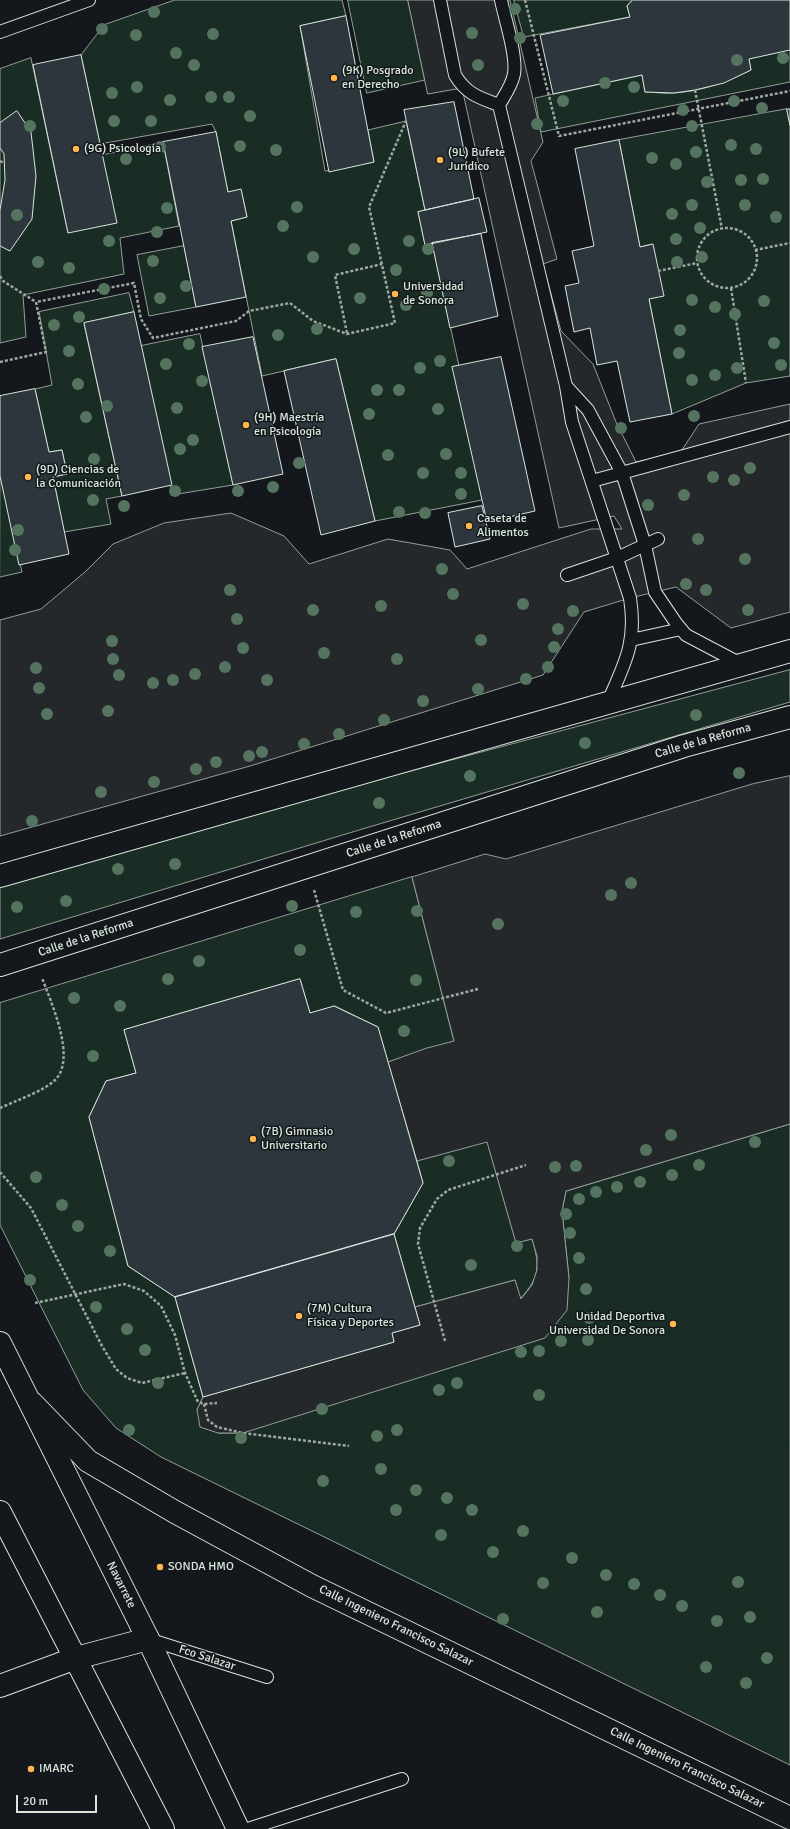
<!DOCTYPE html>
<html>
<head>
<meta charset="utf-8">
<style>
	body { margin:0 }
	#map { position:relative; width:790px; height:1829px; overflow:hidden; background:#14181c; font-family:Signika,sans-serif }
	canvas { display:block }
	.scale { position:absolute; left:16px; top:1795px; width:81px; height:18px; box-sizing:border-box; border:2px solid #d8e6dc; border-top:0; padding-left:5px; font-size:12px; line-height:14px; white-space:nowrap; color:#d8e6dc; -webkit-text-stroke:3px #14181c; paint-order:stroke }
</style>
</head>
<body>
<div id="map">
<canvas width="790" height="1829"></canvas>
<div class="scale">20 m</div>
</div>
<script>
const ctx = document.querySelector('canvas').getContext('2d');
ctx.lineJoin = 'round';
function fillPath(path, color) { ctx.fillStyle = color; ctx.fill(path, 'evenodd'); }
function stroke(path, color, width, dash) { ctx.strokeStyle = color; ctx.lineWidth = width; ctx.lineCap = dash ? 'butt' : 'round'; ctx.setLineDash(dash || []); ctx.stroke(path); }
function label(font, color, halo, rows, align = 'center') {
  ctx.font = font + ' Signika,sans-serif'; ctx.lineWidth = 3; ctx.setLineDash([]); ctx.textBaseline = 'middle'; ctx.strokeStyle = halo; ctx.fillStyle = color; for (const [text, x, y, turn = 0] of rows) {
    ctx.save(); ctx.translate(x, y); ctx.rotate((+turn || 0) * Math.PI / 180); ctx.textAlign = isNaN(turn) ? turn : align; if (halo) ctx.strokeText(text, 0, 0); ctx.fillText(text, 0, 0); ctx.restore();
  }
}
const green = new Path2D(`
	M175,0H342L346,16L300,26L325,171L374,162L368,130L406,121L425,210L418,212L425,245L432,243L459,366L482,500L375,521L336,359L262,376L231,221L247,217L241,190L228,192L216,132L212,124L100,144L81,55L104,25Z
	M348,0H408L425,80L367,93Z
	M514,0H633L627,6L630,17L524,37Z
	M790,50V82L541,132L535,98L642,75L645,92C655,92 664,94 673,93C700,92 727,82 751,70L749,59Z
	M31,58L68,233L102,155L163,142L179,226L120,238L124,274L23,295L26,337L0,343V69Z
	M787,109L790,125V376L746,383L672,414L649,299L652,244L640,247L619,140Z
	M184,246L196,307L149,316L137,255Z
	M129,293L134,312L84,324L122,496L106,499L111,524L64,532L53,477L67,474L62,450L49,452L35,389L52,385L39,312Z
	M200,334L233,485L172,495L141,346Z
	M0,474L22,572L0,577Z
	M790,670V702L359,830L0,939V881Z
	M412,877L454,1041L388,1062L378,1027L335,1006L310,1013L300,979L124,1030L136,1073L106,1081L89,1117L128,1266L175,1297L203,1397L197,1410L218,1433H243L569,1278L562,1211L566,1191L790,1124V1765L161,1457L116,1428L83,1390L0,1225V1003Z
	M487,1141L516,1242L532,1239C540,1266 540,1277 520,1299L515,1280L415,1307L394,1234L423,1183L417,1161Z`);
const parking = new Path2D(`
	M408,0H510L543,142L531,161L557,259L543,264L561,331L593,364L616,422L636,462L680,453L699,424L790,404V612L731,628L676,587L630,598L584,612L543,675L250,766L0,836V620L41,609L85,572L113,544L164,523L231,513L284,536L309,564L388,539L450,550L467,569L591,529H622L614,516L559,528L462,88L428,94Z
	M790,776V1124L566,1191L562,1211L569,1278L567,1310L545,1338L243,1433H218L200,1427L197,1410L203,1397L394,1342L392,1333L420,1325L415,1307L515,1280L521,1299L532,1285L537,1270V1256L532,1239L516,1243L487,1142L417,1161L388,1062L427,1048L454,1041L412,877L485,854L506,859L752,784Z`);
const building = new Path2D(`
	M633,0H790V50L749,59L751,70L724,83L695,90L674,93L645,92L642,75L553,94L540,35L630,17L627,6Z
	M346,16L374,162L329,172L300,26Z
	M81,55L117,223L68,233L33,65Z
	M454,102L474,199L425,210L404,110Z
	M787,109H790V125Z
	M17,111L31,132L36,176L32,219L10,251L0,246V210L5,180L4,154L0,148V123Z
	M216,132L228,192L241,189L247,217L231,221L246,297L196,307L163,142Z
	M619,140L640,247L653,244L664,296L649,299L672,414L630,422L617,361L597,365L590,328L574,332L565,286L579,283L572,251L594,246L575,149Z
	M479,198L487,232L425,245L418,212Z
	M481,234L498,316L450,328L432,243Z
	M134,312L172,485L122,496L84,323Z
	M253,337L283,474L233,485L202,347Z
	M501,357L535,511L487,522L452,367Z
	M336,359L375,521L321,535L284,371Z
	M35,389L49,452L62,450L67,474L53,477L69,554L19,565L0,476V396Z
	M482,506L490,539L455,547L448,513Z
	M300,979L310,1013L334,1006L378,1027L423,1183L394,1234L175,1297L128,1266L89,1117L106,1081L136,1073L124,1030Z
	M394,1234L420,1325L392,1333L394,1342L203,1397L175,1297Z`);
const path = new Path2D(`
	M525,0L559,136L790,91
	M695,90L722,229
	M0,161L4,163
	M697 258a30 30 0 1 1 60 0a30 30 0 1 1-60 0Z
	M755,250L790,243
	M658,271L697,263
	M0,276L3,281L36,302
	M731,288L746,383
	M347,333L335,275L382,264
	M0,362L46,352L36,302L134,283L141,319L153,338L236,321L249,311L290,303L313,321L347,334L395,323L369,207L406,121
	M314,890L343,990L386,1013L478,989
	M0,1108C15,1101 44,1091 55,1080C77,1059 51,1002 42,978
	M0,1172L31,1208L102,1346L116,1369L127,1378L142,1383L185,1373
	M35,1303L124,1284L144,1291L161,1306L175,1335L185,1373L198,1402L204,1404L217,1403
	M445,1341L418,1244L420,1228L437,1199L448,1190L526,1165
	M204,1404L208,1420L217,1427L243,1433L349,1446`);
const lane = new Path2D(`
	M440,0L455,75C466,94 480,98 499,105C505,95 512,85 514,74C517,55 505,20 501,0
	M0,32L89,0
	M499,105L566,386L572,422L630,598C637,643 625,663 607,704
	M566,386L588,410L622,473L645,545L655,592L676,623L686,635L741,664
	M592,481L790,427
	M567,575L617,558L658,539
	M631,640L681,629
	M148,1639L267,1677
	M248,1829L402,1779`);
const street = new Path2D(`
	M32,1403L88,1461L175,1512L312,1586L790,1818
	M0,1686L76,1658L148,1639`);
const secondary = new Path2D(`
	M0,876L790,651
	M0,965L684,746L790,717
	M0,1343L148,1639L238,1829
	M0,1512L163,1829`);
const trees = [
	[515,9],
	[154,12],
	[102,29],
	[472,33],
	[213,34],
	[136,35],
	[520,38],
	[176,53],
	[783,58],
	[737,60],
	[194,65],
	[478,65],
	[605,83],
	[137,87],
	[634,87],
	[112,93],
	[211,97],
	[229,97],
	[170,100],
	[563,101],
	[734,101],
	[762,108],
	[683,110],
	[250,116],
	[114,121],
	[151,121],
	[537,124],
	[30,126],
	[692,126],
	[731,145],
	[240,146],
	[160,147],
	[756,149],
	[276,150],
	[696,152],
	[652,158],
	[126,159],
	[676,164],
	[763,179],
	[741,180],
	[707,182],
	[692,205],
	[745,205],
	[297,207],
	[167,208],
	[672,214],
	[17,215],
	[776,217],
	[283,226],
	[700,228],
	[157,232],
	[676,239],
	[109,241],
	[409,241],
	[354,249],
	[428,249],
	[313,257],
	[702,257],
	[153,261],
	[38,262],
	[677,262],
	[69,268],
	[396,270],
	[186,286],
	[104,289],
	[427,293],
	[160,298],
	[360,298],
	[692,300],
	[764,301],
	[406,305],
	[715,307],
	[735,314],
	[79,317],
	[54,325],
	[317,329],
	[680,330],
	[278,335],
	[774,343],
	[189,344],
	[69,351],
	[679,353],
	[440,361],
	[166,364],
	[781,365],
	[420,368],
	[737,368],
	[715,375],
	[692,380],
	[202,381],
	[78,384],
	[377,390],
	[399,390],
	[107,406],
	[177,408],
	[438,409],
	[369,414],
	[694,416],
	[86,417],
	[621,428],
	[193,440],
	[180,449],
	[446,454],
	[388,455],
	[94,459],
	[299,463],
	[750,468],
	[423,473],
	[461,473],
	[713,477],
	[734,480],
	[273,487],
	[175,491],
	[238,491],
	[461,494],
	[684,495],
	[93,500],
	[648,505],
	[124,506],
	[399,512],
	[425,513],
	[18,530],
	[698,539],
	[15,550],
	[745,559],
	[442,569],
	[686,584],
	[230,590],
	[706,590],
	[453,594],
	[523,604],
	[381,606],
	[313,610],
	[748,610],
	[573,611],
	[237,619],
	[558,629],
	[481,640],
	[112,641],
	[554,647],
	[243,648],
	[324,653],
	[113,659],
	[397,659],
	[225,667],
	[548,667],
	[36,668],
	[195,674],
	[119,675],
	[526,679],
	[173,680],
	[267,680],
	[153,683],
	[39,688],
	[478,689],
	[423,701],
	[108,711],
	[47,714],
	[696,715],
	[384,720],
	[339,734],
	[585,743],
	[304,744],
	[262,752],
	[249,756],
	[216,762],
	[196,769],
	[739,773],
	[470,776],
	[154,782],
	[101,792],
	[379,803],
	[32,821],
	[175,864],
	[118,869],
	[631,883],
	[611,895],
	[66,901],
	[292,906],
	[17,907],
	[417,911],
	[356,912],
	[498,924],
	[300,950],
	[199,961],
	[168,979],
	[416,980],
	[74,998],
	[120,1006],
	[404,1031],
	[93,1056],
	[671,1135],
	[755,1142],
	[646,1150],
	[449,1161],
	[699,1165],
	[576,1166],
	[555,1167],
	[672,1175],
	[36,1177],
	[640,1182],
	[617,1187],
	[596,1192],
	[579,1199],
	[62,1205],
	[566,1214],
	[78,1226],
	[570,1233],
	[517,1246],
	[110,1251],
	[579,1258],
	[471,1265],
	[30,1280],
	[586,1289],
	[96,1307],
	[589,1318],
	[127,1329],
	[588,1340],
	[561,1341],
	[145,1350],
	[539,1351],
	[521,1352],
	[158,1383],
	[457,1383],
	[439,1390],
	[539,1395],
	[322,1409],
	[129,1430],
	[397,1430],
	[377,1436],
	[241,1438],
	[381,1469],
	[323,1481],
	[416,1490],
	[447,1498],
	[396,1510],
	[472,1510],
	[523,1531],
	[441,1535],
	[493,1552],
	[572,1558],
	[606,1575],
	[738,1582],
	[543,1583],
	[634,1584],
	[660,1595],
	[682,1606],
	[597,1612],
	[750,1617],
	[503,1619],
	[717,1621],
	[767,1658],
	[706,1667],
	[746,1683]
];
const markers = [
	[334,78,4,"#ffb74d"],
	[76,149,4,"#ffb74d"],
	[440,160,4,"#ffb74d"],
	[395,294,4,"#ffb74d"],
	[246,425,4,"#ffb74d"],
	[28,477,4,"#ffb74d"],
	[469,526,4,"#ffb74d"],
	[253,1139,4,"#ffb74d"],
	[299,1316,4,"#ffb74d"],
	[673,1324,4,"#ffb74d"],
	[160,1567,4,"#ffb74d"],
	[31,1769,4,"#ffb74d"]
];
const poiNames = [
	["(9K) Posgrado",342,71],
	["en Derecho",342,85],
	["(9G) Psicología",84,149],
	["(9L) Bufete",448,153],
	["Jurídico",448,167],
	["Universidad",403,287],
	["de Sonora",403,301],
	["(9H) Maestría",254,418],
	["en Psicología",254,432],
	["(9D) Ciencias de",36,470],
	["la Comunicación",36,484],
	["Caseta de",477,519],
	["Alimentos",477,533],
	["(7B) Gimnasio",261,1132],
	["Universitario",261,1146],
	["(7M) Cultura",307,1309],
	["Física y Deportes",307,1323],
	["Unidad Deportiva",665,1317,"right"],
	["Universidad De Sonora",665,1331,"right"],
	["SONDA HMO",168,1567],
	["IMARC",39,1769]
];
const streetNames = [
	["Calle de la Reforma",703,741,-16],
	["Calle de la Reforma",394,839,-18],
	["Calle de la Reforma",86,938,-18],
	["Navarrete",121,1585,63],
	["Calle Ingeniero Francisco Salazar",396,1626,26],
	["Fco Salazar",207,1658,18],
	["Calle Ingeniero Francisco Salazar",687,1768,26]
];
fillPath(green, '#1a2d24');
stroke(green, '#939e99', 1);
fillPath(parking, '#24282b');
stroke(parking, '#939e99', 1);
fillPath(building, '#2c363c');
stroke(building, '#d8e6dc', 1);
stroke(lane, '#d8e6dc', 14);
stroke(street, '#d8e6dc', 24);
stroke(secondary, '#d8e6dc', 24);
stroke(path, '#9da8a2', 2.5, [3, 2]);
stroke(lane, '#14181c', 12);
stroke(street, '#14181c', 22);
stroke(secondary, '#14181c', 22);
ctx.fillStyle = '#55745f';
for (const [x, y] of trees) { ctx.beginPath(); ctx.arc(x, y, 6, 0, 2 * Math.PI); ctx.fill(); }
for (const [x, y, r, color] of markers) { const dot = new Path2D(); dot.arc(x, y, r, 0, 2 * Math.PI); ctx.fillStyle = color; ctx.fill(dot); stroke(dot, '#14181c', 1.5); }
label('12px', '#d8e6dc', '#14181c', poiNames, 'left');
label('12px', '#d8e6dc', '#14181c', streetNames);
</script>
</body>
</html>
